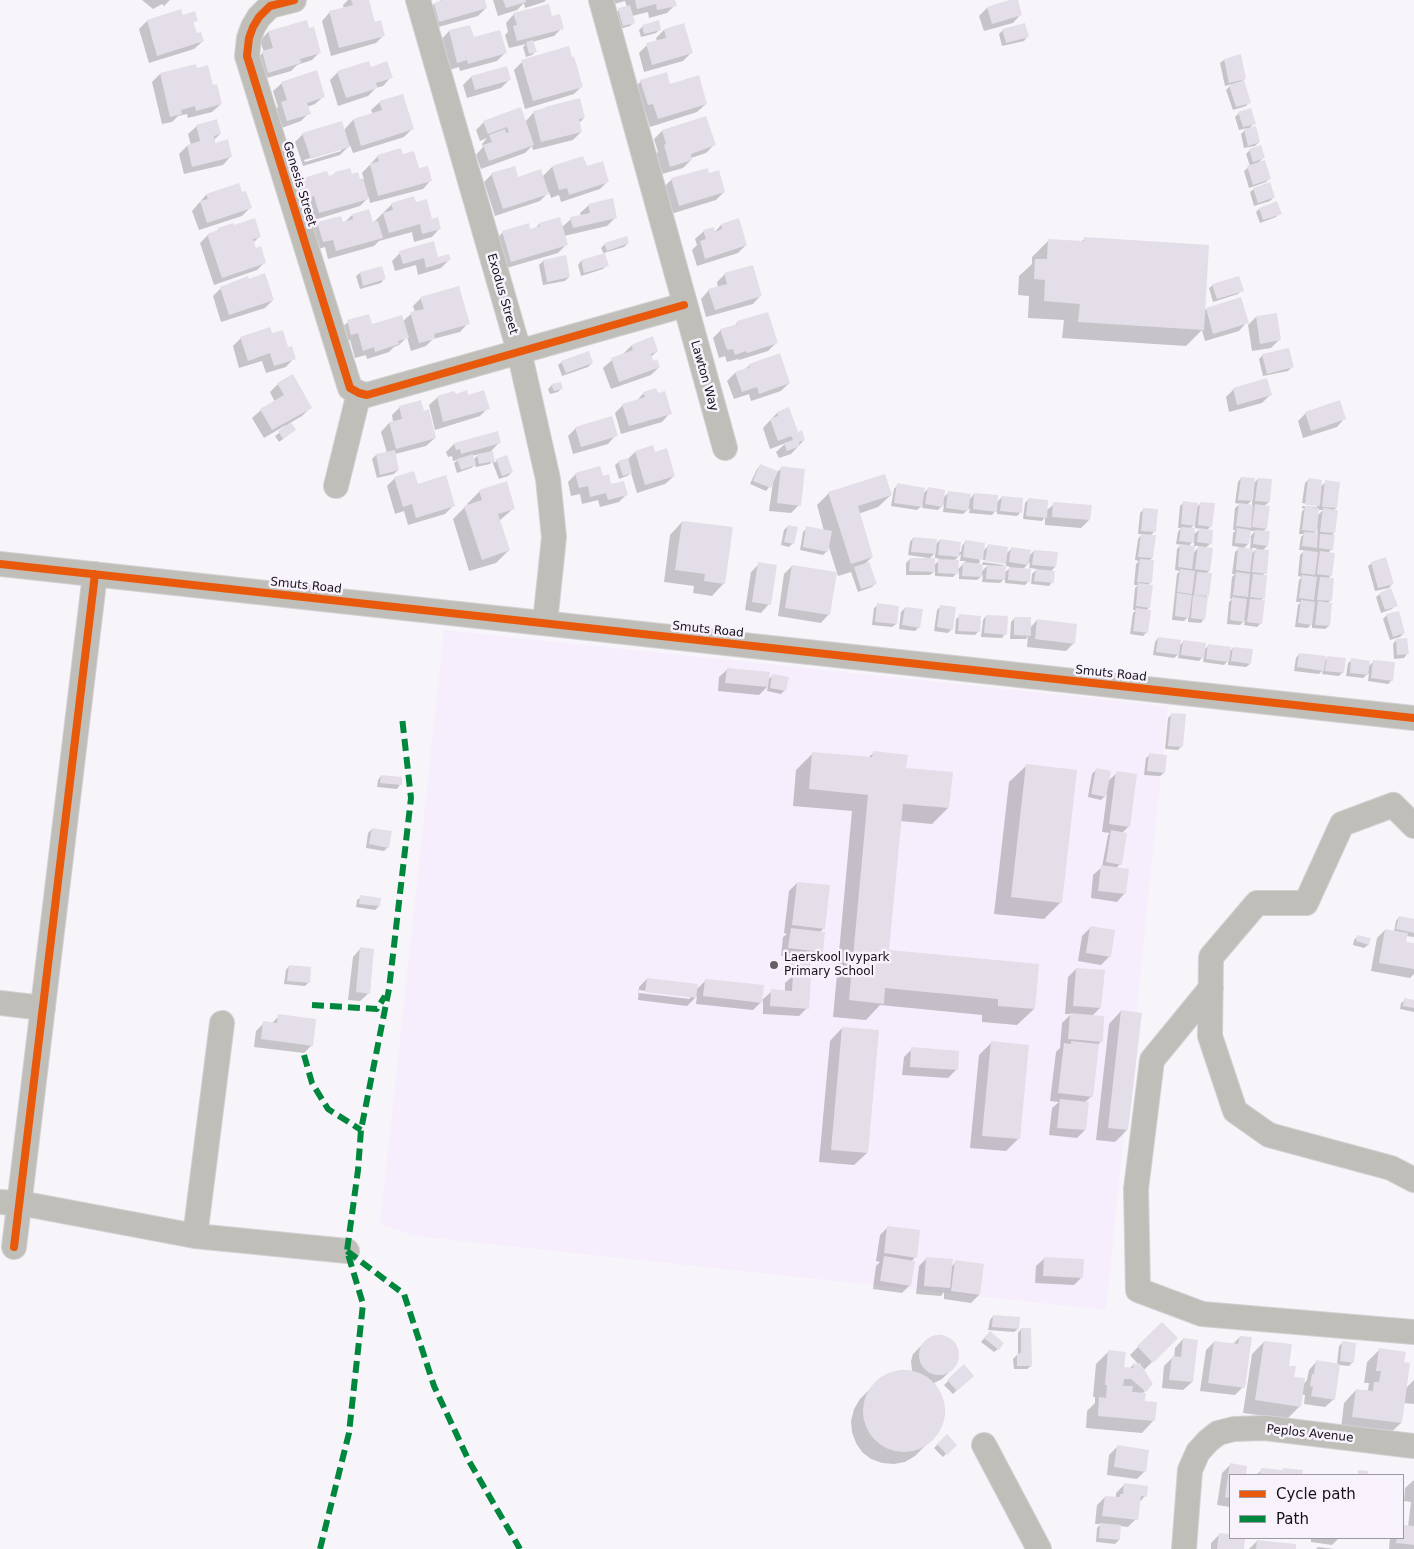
<!DOCTYPE html>
<html>
<head>
<meta charset="utf-8">
<style>
	body { margin:0 }
	#map { position:relative; width:1414px; height:1549px; overflow:hidden; background:#f8f5fa; font-family:"DejaVu Sans",sans-serif }
	canvas { display:block }
	.legend { position:absolute; left:1229px; top:1474px; width:175px; height:65px; box-sizing:border-box; background:#f8f2fd; border:1px solid #9d98a2; margin:0; padding:6px 9px; list-style:none; font-size:15px; color:#151019 }
	.legend li { display:flex; align-items:center; gap:10px; height:25px }
	.legend b { width:25px; border:1px solid #9d98a2 }
</style>
</head>
<body>
<div id="map">
<canvas width="1414" height="1549"></canvas>
<ul class="legend">
<li><b style="height:6px;background:#e8590c"></b>Cycle path</li>
<li><b style="height:6px;background:#00873e"></b>Path</li>
</ul>
</div>
<script>
const ctx = document.querySelector('canvas').getContext('2d');
ctx.lineJoin = 'round';
function fillPath(path, color) { ctx.fillStyle = color; ctx.fill(path, 'evenodd'); }
function stroke(path, color, width, dash) { ctx.strokeStyle = color; ctx.lineWidth = width; ctx.lineCap = dash ? 'butt' : 'round'; ctx.setLineDash(dash || []); ctx.stroke(path); }
function label(font, color, halo, rows, align = 'center') {
  ctx.font = font + ' "DejaVu Sans",sans-serif'; ctx.lineWidth = 5; ctx.setLineDash([]); ctx.textBaseline = 'middle'; ctx.strokeStyle = halo; ctx.fillStyle = color; for (const [text, x, y, turn = 0] of rows) {
    ctx.save(); ctx.translate(x, y); ctx.rotate((+turn || 0) * Math.PI / 180); ctx.textAlign = isNaN(turn) ? turn : align; if (halo) ctx.strokeText(text, 0, 0); ctx.fillText(text, 0, 0); ctx.restore();
  }
}
const built = new Path2D(`
	M444,630L1168,706L1106,1310L414,1236L380,1224Z`);
const shadow = new Path2D(`
	M142,0H170L164,6L162,4L153,9Z
	M348,0H368L374,23L384,35L376,43L331,56L322,21L330,12L344,9L343,5Z
	M440,0H484L486,8L478,16L431,29L426,12L434,4L440,2Z
	M493,0H546L544,2L525,8L524,3L517,10L498,16Z
	M606,0H674L675,5L667,13L649,18L648,12L632,16L634,22L630,26L620,29L615,13L619,10L627,7L625,1L607,6Z
	M1014,0H1017L1021,14L1013,23L984,31L979,16L987,8Z
	M514,14L551,17L562,28L554,36L532,42L536,51L532,55L526,57L523,47L526,44L509,48L505,35L508,32L506,23Z
	M182,16L196,20L192,24L196,35L203,41L194,49L149,63L139,29L147,21Z
	M306,21L320,52L312,60L297,65L291,71L260,80L254,60L264,52L260,41L268,32Z
	M643,26L660,29L656,33L641,37L639,30Z
	M664,30L691,53L683,61L644,72L639,53L647,45L657,42L656,38Z
	M1003,30L1027,37L1024,41L1002,46L999,34Z
	M449,31L473,39L505,53L497,61L460,71L459,67L449,70L441,40Z
	M1224,60L1245,78L1242,81L1249,102L1246,106L1233,110L1226,90L1232,84L1225,86L1220,63Z
	M522,62L582,86L574,94L525,109L514,70Z
	M370,68L391,77L383,86L376,88L368,96L338,106L330,80L338,72Z
	M196,69L212,86L221,104L212,112L188,118L187,114L178,116L172,122L162,124L152,82L160,74Z
	M471,77L509,80L501,88L467,98L463,85Z
	M641,81L670,85L706,104L697,112L650,127L645,111L640,113L633,90Z
	M282,83L324,96L315,104L307,107L309,113L301,121L279,129L273,111L278,107L273,91Z
	M380,102L412,129L404,137L353,153L350,145L340,155L303,166L295,142L303,134L344,130L353,120L373,114L371,110ZM341,148V151L305,162L304,160Z
	M534,112L584,118L579,123L581,132L573,140L533,150L532,146L525,153L481,169L476,155L483,147L482,144L487,138L480,141L476,130L484,122H525Z
	M1239,113L1254,123L1249,129L1259,142L1255,146L1244,148L1241,134L1247,128L1239,130L1235,117Z
	M705,117L714,145L706,153L691,158V160L683,168L662,174L656,154L658,152L654,139L662,131Z
	M197,126L220,134L214,140L215,144L231,156L223,165L184,174L179,154L187,146L191,145L188,134Z
	M1250,150L1263,158L1258,163L1270,178L1266,182L1249,188L1244,171L1250,166L1246,154Z
	M378,156H402L431,180L423,189L370,203L369,197L360,206L311,221L306,203L300,204L295,187L303,179L328,178L332,177L335,173L351,175L359,180L364,179L362,173Z
	M583,158L586,168L608,181L600,189L561,202L559,195L551,198L549,192L540,201L495,216L484,182L492,174L517,178L542,177L552,167Z
	M707,169L708,175L724,192L716,200L671,214L663,188L671,180Z
	M1254,189L1274,197L1270,201L1254,206L1250,192Z
	M241,193L250,208L242,216L199,230L192,211L206,195Z
	M392,204H415L440,228L432,237L414,242L412,232L379,241L374,246L328,259L325,247L315,250L309,231L318,223L343,224L352,215L372,224Z
	M589,205L616,217L607,226L564,236L566,245L558,253L503,269L495,240L503,232L529,231L535,229L539,224L559,219L561,228L571,219L581,216L580,213Z
	M1259,209L1280,213L1276,217L1260,223L1256,212Z
	M721,225L746,245L738,253L697,266L692,250L697,245L695,239L704,231L714,233Z
	M219,229L260,236L253,243L255,250L265,262L257,270L214,285L200,243L208,235L215,232Z
	M1085,238L1204,311L1206,309L1240,298L1247,322L1239,331L1205,341L1202,330L1186,346L1062,338L1064,320L1028,318L1029,296L1018,295L1019,276L1032,264V257L1049,240L1081,242Z
	M628,243L624,247L604,253L607,265L603,269L581,276L578,265L581,261L604,254L601,248L605,244Z
	M400,253L437,259L449,260L441,268L418,275L416,265L395,271L392,261Z
	M565,257L569,277L565,281L543,285L539,265L543,261Z
	M360,273L384,279L381,283L360,289L356,276Z
	M725,274L761,295L753,304L706,317L701,299L709,290L718,288L717,282Z
	M1213,285L1242,290L1238,294L1213,302L1209,288Z
	M221,288L273,300L265,308L221,322L213,296Z
	M421,298L468,323L460,332L433,339L426,346L411,351L407,337L399,345L394,347L389,352L367,359L366,355L355,358L350,340L343,342L339,330L348,322L371,326L402,322L411,314L415,312L413,306Z
	M1256,317L1279,340L1271,348L1252,351L1248,325Z
	M738,322L776,343L768,351L739,360L738,359L727,362L725,356L719,358L713,338L721,330L734,326Z
	M271,335L288,349L294,358L286,367L266,373L262,361L239,368L233,346L241,338Z
	M652,338L657,351L651,357L652,362L659,367L651,375L611,389L603,368L612,360L623,354L631,346Z
	M1263,355L1292,367L1288,371L1263,376L1259,359Z
	M562,362L592,363L588,367L562,376L558,365Z
	M750,365L789,383L781,391L751,401L749,394L734,399L727,381L735,373L745,369Z
	M292,376L310,408L302,416L290,423L291,433L279,442L275,436L287,427L286,425L264,438L252,418L261,410L275,402L270,392L278,384Z
	M552,385L561,389L558,392L550,394L548,389Z
	M1234,389L1270,395L1262,403L1229,412L1226,397Z
	M644,393L670,413L662,422L621,434L615,413L623,405L635,402Z
	M455,395L468,396L488,408L480,416L435,430L429,405L438,397Z
	M400,407L423,412L435,438L426,446L395,454L398,470L394,474L377,478L372,459L376,455L387,453L381,432L389,423L393,422L392,415Z
	M777,413L804,440L791,454L779,458L776,452L786,443L770,449L763,428Z
	M1306,413L1345,418L1337,427L1303,438L1298,421Z
	M576,428L616,435L608,444L573,454L568,436Z
	M500,442L491,451L494,463L497,460L512,472L508,476L499,479L492,461L490,464L476,467L475,465L471,468L457,473L454,463L458,460L453,461L452,456L448,457L446,452L454,444ZM479,454L473,460L472,456Z
	M653,447L654,453L674,476L665,484L637,493L631,473L627,476L619,479L615,465L619,462L627,460L635,452Z
	M760,466L777,472L782,468L799,505L791,513L769,511L773,482L766,491L750,484L757,469Z
	M576,474L602,478L610,486L627,494L619,502L600,507L598,500L582,504L580,494L571,496L568,482Z
	M395,478L417,485L453,506L445,514L408,525L404,511L395,514L387,486Z
	M1241,478L1253,484L1258,479L1269,502L1264,506L1266,529L1262,532L1267,546L1262,551L1265,573L1262,576L1264,598L1260,601L1261,623L1257,627L1244,625L1245,620L1240,625L1227,624L1229,602L1232,599H1230L1232,577L1235,574H1232L1235,552L1240,547L1232,546L1233,533L1236,530H1233L1235,508L1240,504L1235,503L1238,482ZM1252,500V506L1247,505ZM1250,531H1255L1250,537H1251L1250,550L1243,549L1248,544ZM1252,548H1257L1251,554Z
	M1308,480L1320,487L1326,482L1336,508L1333,511L1334,533L1331,536L1332,549L1328,553L1331,575L1328,579L1330,601L1327,604L1329,626L1325,629L1312,628V623L1308,628L1295,627L1298,605L1301,602H1296L1299,580L1302,577L1298,576L1300,555L1305,550H1299L1301,537L1304,534H1299L1302,511L1305,509L1302,508V506L1317,507V505L1302,503L1305,483ZM1318,510H1323L1317,516ZM1318,529L1317,534H1313Z
	M898,485L923,494L928,489L943,498L949,492L969,500L974,494L996,503L1002,497L1020,513L1017,516L997,514V509L992,515L969,513L970,508L963,514L943,512L944,504L938,510L922,508L923,505L917,510L891,506L894,489Z
	M480,491L514,508L499,521L509,550L496,563L469,571L453,519L465,507L468,506L467,504Z
	M829,493L891,495L878,507L858,514L872,557L864,565L875,584L872,587L858,592L851,572L838,576L828,544L827,551L823,555L800,550L803,532L807,528L824,531L817,505Z
	M1029,499L1046,511L1054,504L1090,506L1089,520L1081,528L1045,525V517L1042,521L1023,519L1025,503Z
	M1184,502L1196,508L1201,503L1211,526L1207,530L1210,544L1205,548L1209,571L1206,574H1210L1204,619L1201,623L1188,622V617L1184,621L1172,620L1177,574L1180,571L1175,570L1177,549L1181,545L1176,544L1178,532L1181,528H1178L1180,506ZM1195,524V528L1200,529L1193,535L1190,529ZM1194,540V546H1200L1193,553L1189,546Z
	M1144,509L1154,532L1150,536L1152,558L1149,561L1150,583L1148,585L1149,608L1146,610L1147,632L1143,636L1130,634L1133,613L1136,610H1133L1135,588L1138,585H1134L1136,564L1139,561L1135,560L1138,539L1142,534H1138L1140,513Z
	M682,522L724,583L712,596L693,593L694,586L664,582L670,535Z
	M788,526L793,543L789,547L781,545L784,530Z
	M913,538L935,545L940,540L961,552L962,546L965,542L983,551L988,546L1006,554L1012,548L1029,556L1034,551L1055,567L1050,572L1052,582L1049,586L1031,584L1032,574L1037,569L1030,568L1029,581L1025,585L1005,583V578L1000,583L982,582L983,575L977,580L959,579V571L953,577L935,576V571L930,575H906V563L910,559L934,565L941,559L935,558V553L929,559V558L908,555L910,542ZM961,554L960,561H966L957,570L954,561ZM983,558V560L1004,562V565L1006,562V566L1011,567L1004,573L1001,567L1004,565L983,562L982,565H988L981,572L977,565L980,562L979,559ZM1030,562L1029,570L1023,569Z
	M1372,563L1392,584L1389,588L1375,591L1368,566Z
	M759,564L769,604L761,613L745,610L751,572Z
	M792,566L829,614L821,623L778,616L784,574Z
	M1380,594L1396,605L1392,609L1381,613L1376,597Z
	M878,605L896,624L892,627L872,625L874,608Z
	M941,606L952,629L948,633L934,631L937,610Z
	M905,608L919,627L915,631L899,629L901,612Z
	M1387,615L1404,633L1400,637L1390,640L1383,619Z
	M960,616L979,631L975,635L955,634L956,619Z
	M986,616L1005,634L1002,638L981,637L983,620Z
	M1015,618L1030,628L1037,620L1074,643L1066,651L1027,647L1028,636L1026,639H1010L1011,622Z
	M1158,638L1179,646L1183,642L1204,650L1209,645L1229,652L1233,648L1250,664L1246,667L1228,665V661L1224,665L1203,662L1204,656L1199,661L1178,658L1179,654L1174,658L1153,655L1155,642Z
	M1396,640L1407,654L1404,658L1394,659L1393,644Z
	M1299,654L1324,661L1328,657L1343,672L1339,676L1322,674L1323,670L1319,674L1294,671L1296,658Z
	M1352,660L1368,667L1374,661L1392,680L1388,684L1368,681L1369,673L1363,678L1346,676L1348,663Z
	M728,669L768,680L773,675L785,690L781,694L767,691L768,686L759,695L718,691L719,677Z
	M1172,714L1182,746L1178,750L1165,749L1168,718Z
	M813,753L868,758L873,753L905,769L948,808L932,824L900,821L888,951L1034,1009L1017,1025L982,1022V1015L880,1005L866,1020L833,1017L852,811L793,806L796,770Z
	M1150,755L1164,773L1160,776L1144,775L1146,758Z
	M1026,766L1061,902L1044,919L994,914L1009,782Z
	M1096,770L1107,782L1117,773L1129,826L1122,833L1120,864L1116,868L1125,893L1117,902L1091,898L1093,875L1102,867L1108,835L1110,833L1102,832L1107,794L1101,800L1088,797L1092,774Z
	M381,776L400,785L397,789L377,787L378,780Z
	M372,829L388,847L384,851L366,848L368,833Z
	M797,883L824,928L820,932L821,951L813,959H809V969L805,972L786,971L787,956H781L783,937L787,934L784,933L789,891Z
	M361,897L379,906L375,910L356,907L357,900Z
	M1399,917L1414,920V937L1406,936L1405,943L1414,944V974L1410,978L1371,971L1377,938L1385,930L1394,932L1396,921Z
	M1090,928L1109,957L1101,965L1078,961L1082,936Z
	M1358,936L1369,939L1368,945L1364,948L1353,945L1354,940Z
	M361,948L369,993L360,1001L348,1000L353,957Z
	M289,966L309,982L305,986L284,984L286,970Z
	M1076,969L1100,1008L1092,1016L1101,1041L1098,1045L1092,1096L1085,1102V1130L1077,1138L1049,1135L1052,1108L1059,1102L1050,1101L1056,1052L1060,1048L1062,1023L1071,1014H1065L1068,977Z
	M794,975L807,1008L799,1016L763,1014V1000L753,1010L696,1004L697,996L687,1006L638,1000L639,987L647,979L696,990L706,980L761,1001L772,991H785V983ZM639,990L690,996V999L639,993Z
	M1405,1000L1414,1001V1012L1400,1009L1401,1003Z
	M1121,1011L1127,1130L1115,1142L1096,1140L1109,1024Z
	M279,1016L312,1045L304,1053L254,1047L256,1031L264,1023L271,1024Z
	M842,1028L867,1153L854,1165L819,1162L830,1041Z
	M991,1043L1018,1139L1006,1151L970,1148L979,1055Z
	M912,1049L958,1052L956,1070L948,1078L902,1075L904,1057Z
	M888,1227L915,1257L911,1262L910,1285L902,1293L873,1289L876,1266L880,1262L876,1261L880,1235Z
	M927,1258L951,1267L956,1262L979,1295L971,1303L944,1299V1292L941,1296L916,1294L919,1266Z
	M1045,1258L1082,1277L1074,1285L1035,1283L1036,1266Z
	M993,1316L1018,1329L1014,1332L988,1330L990,1320Z
	M1162,1323L1176,1338L1143,1371L1151,1384L1142,1394L1144,1402L1154,1420L1142,1433L1086,1428L1087,1411L1095,1403V1397H1093L1096,1364L1108,1352L1123,1369H1129L1133,1365H1139L1130,1355Z
	M1021,1329L1031,1366L1027,1369H1014L1013,1359L1018,1354V1333Z
	M941,1335L948,1338L954,1342L957,1349L958,1357L956,1364L951,1370L942,1379L934,1383L940,1392L944,1403L945,1414L942,1425L936,1435L915,1456L905,1462L894,1464L882,1463L871,1459L862,1452L856,1443L852,1432L851,1421L854,1409L860,1399L881,1378L891,1373L902,1370L912,1371L911,1361L913,1354L927,1340L933,1336Z
	M986,1336L998,1349L994,1352L981,1342Z
	M1240,1337L1243,1387L1235,1395L1200,1391L1206,1350L1214,1342L1233,1344Z
	M1183,1339L1196,1341L1192,1382L1183,1390L1162,1388L1164,1366L1172,1358H1174L1175,1348Z
	M1264,1342L1288,1367L1293,1378L1303,1385L1307,1380L1309,1370L1317,1361L1337,1364L1339,1346L1343,1342L1353,1362L1349,1366L1339,1365L1334,1399L1325,1407L1304,1404L1305,1395L1301,1394L1300,1406L1287,1419L1243,1413L1252,1354Z
	M1379,1350L1403,1363L1405,1389L1414,1380V1404L1403,1403L1401,1423L1388,1435L1341,1429L1344,1403L1356,1390L1366,1391L1368,1390L1369,1383H1364L1367,1362Z
	M964,1366L972,1376L953,1394L944,1385Z
	M946,1436L955,1445L943,1457L934,1448Z
	M1117,1447L1145,1471L1137,1479L1107,1475L1109,1455Z
	M1230,1465L1246,1467L1244,1475H1230V1507L1217,1505L1222,1473Z
	M1262,1470L1281,1472L1283,1470L1301,1472V1475H1256Z
	M1414,1480V1549H1389L1390,1538H1403V1526L1408,1527L1411,1502L1404,1501L1405,1488Z
	M1125,1484L1145,1496L1138,1504L1136,1519L1128,1527L1120,1526L1119,1540L1115,1544L1096,1542L1097,1528L1101,1524H1095L1097,1505L1105,1497L1116,1498V1493Z
	M1220,1534L1230,1536V1538H1244L1242,1549H1211V1543Z
	M1311,1538H1339L1332,1545L1311,1542Z
	M1257,1541L1294,1549H1249Z
	M1318,1547L1334,1549H1316Z`);
const building = new Path2D(`
	M351,0H369L375,22L381,20L385,36L339,48L329,11L353,5Z
	M442,0H485L487,8L439,22L434,3Z
	M503,0H526V2L506,8Z
	M635,0H675L677,6L657,10L656,4L637,9Z
	M1009,0H1018L1022,15L992,24L987,7Z
	M549,4L552,16L560,14L564,29L517,41L513,26L517,25L513,13Z
	M630,5L635,23L623,26L618,8Z
	M181,9L183,15L195,11L198,21L193,22L197,33L201,32L204,41L157,56L147,20Z
	M307,20L309,28L314,27L321,53L300,59L301,63L268,73L262,51L273,48L268,31Z
	M659,20L661,30L644,34L642,25Z
	M684,23L693,53L652,65L646,43L666,38L664,29Z
	M1025,23L1029,37L1006,43L1002,29Z
	M470,25L474,37L500,30L507,53L468,64L467,60L457,63L449,30Z
	M533,40L537,52L529,54L526,42Z
	M569,46L572,57L574,56L583,87L533,101L521,60Z
	M1241,54L1246,79L1229,83L1224,59Z
	M369,61L371,67L387,61L393,78L376,83L378,88L346,98L337,71Z
	M196,64L197,68L208,65L213,85L217,84L222,104L196,111L195,106L181,110L182,114L170,117L160,73Z
	M507,66L511,80L475,90L471,76Z
	M317,70L325,97L307,103L311,114L287,121L281,102L287,100L281,82Z
	M667,72L670,84L699,75L707,104L658,119L653,104L648,105L640,80Z
	M1244,80L1251,103L1236,107L1229,85Z
	M403,94L414,129L361,146L353,119L382,110L379,101Z
	M580,98L585,118L579,119L582,132L541,142L533,111L545,108V107Z
	M521,107L534,145L489,161L483,145L492,142L489,135L505,129L506,133L509,132L507,127L488,134L483,121Z
	M1251,108L1256,124L1243,127L1238,112Z
	M706,116L716,145L691,154L692,160L670,167L664,145L666,144L662,130Z
	M217,119L221,134L214,136L215,143L228,139L232,157L192,167L187,145L200,141L196,125Z
	M342,121L350,147L311,159L302,133Z
	M1256,126L1260,142L1248,146L1244,129Z
	M1261,145L1265,158L1253,162L1249,149Z
	M401,148L403,154L414,151L419,168L428,166L432,181L378,196L370,164L379,161L377,155Z
	M583,156L587,166L603,161L609,182L569,195L567,188L559,190L552,166Z
	M1265,160L1271,179L1253,185L1247,166Z
	M515,166L518,177L541,169L549,194L503,209L491,173Z
	M350,168L352,174L358,172L360,179L363,178L369,199L319,213L314,196L308,197L303,178L327,171L329,176L335,174V172Z
	M708,168L709,173L719,170L725,192L679,206L671,178Z
	M1270,182L1275,197L1258,203L1253,188Z
	M239,183L242,192L246,191L252,208L207,223L200,201L208,199L206,194Z
	M414,196L416,202L427,199L432,219L438,217L441,229L422,234L420,224L389,233L383,213L393,210L391,203Z
	M613,198L617,218L573,228L570,217L590,213L588,204Z
	M1277,201L1282,214L1263,220L1259,208Z
	M369,209L373,222L378,221L383,238L336,251L333,240L323,242L317,222L341,216L343,222L353,219L352,214Z
	M560,217L568,245L511,262L502,231L529,223L530,229L540,226L539,223Z
	M255,218L261,237L253,239L256,248L261,246L266,263L222,278L207,234L219,230L218,228L233,223L234,225Z
	M739,218L747,245L705,259L700,241L706,239L703,230L714,227L715,232L722,229L721,224Z
	M627,236L629,243L607,251L604,243Z
	M1084,237L1209,245L1204,330L1078,322L1080,304L1044,301L1045,280L1034,279L1035,259H1047L1048,239L1084,241Z
	M434,241L438,257L449,254L451,260L426,268L424,258L403,264L399,251Z
	M605,253L609,266L584,273L581,260Z
	M566,255L570,277L547,282L543,260Z
	M753,265L762,296L715,310L708,289L727,284L724,273Z
	M382,266L386,279L363,286L360,272Z
	M265,273L274,300L229,315L220,287L248,276L249,279Z
	M1239,276L1244,291L1217,299L1212,284Z
	M459,286L470,324L434,334L435,339L419,343L410,312L424,309L420,297Z
	M1241,297L1249,323L1213,334L1206,308Z
	M768,312L778,343L747,353L746,351L735,355L733,349L727,350L720,329L738,324L737,321Z
	M1277,313L1281,340L1260,344L1256,316Z
	M369,314L372,324L402,315L409,338L398,341L399,344L375,352L374,347L363,351L358,333L351,335L347,320Z
	M270,327L272,333L283,330L288,347L292,346L296,359L274,366L270,353L248,361L240,337Z
	M653,336L658,351L651,354L653,361L657,359L660,367L619,382L611,358L633,350L631,345Z
	M1289,348L1294,367L1267,374L1262,354Z
	M589,351L593,363L566,373L561,361Z
	M780,353L790,383L759,394L757,387L742,392L735,372L750,367L749,364Z
	M293,374L312,408L272,430L260,409L284,395L277,383Z
	M1267,378L1272,395L1237,405L1233,388Z
	M561,382L563,389L554,391L551,384Z
	M656,388L658,393L665,391L672,414L629,426L622,404L645,397L643,392Z
	M467,390L468,395L484,390L490,409L443,422L437,396L454,391L456,394Z
	M421,400L424,411L429,409L436,438L396,449L389,422L402,419L399,406Z
	M1340,400L1346,419L1311,431L1305,412Z
	M789,407L798,432L802,430L805,440L799,442L800,446L787,451L784,443L793,440L791,436L778,441L770,419L778,416L777,412Z
	M612,416L618,436L581,447L575,427Z
	M291,422L296,430L283,439L278,431Z
	M498,431L501,443L461,454L460,449L456,450L454,443Z
	M653,445L655,452L667,448L675,476L645,485L635,451Z
	M395,450L399,470L380,475L376,454Z
	M493,451L495,461L479,464L477,454Z
	M473,454L476,465L461,470L457,459Z
	M507,455L513,472L502,476L496,459Z
	M628,458L632,473L623,476L618,461Z
	M760,464L778,471L771,488L753,481Z
	M600,466L603,476L609,474L611,484L624,481L628,495L608,500L606,493L590,497L588,486L579,488L575,473Z
	M781,466L805,469L801,506L777,503Z
	M414,471L418,484L446,475L455,506L416,518L412,504L403,507L394,477Z
	M885,474L892,495L858,506L873,557L851,564L828,492Z
	M1241,477L1255,478L1253,501L1238,500Z
	M1258,478L1272,479L1270,502L1255,501Z
	M1308,478L1322,480L1320,506L1305,505Z
	M1325,480L1340,482L1337,508L1322,507Z
	M507,481L515,509L498,514L510,550L482,560L464,506L482,500L479,490Z
	M897,483L925,488L922,507L894,503Z
	M928,487L945,490L943,507L925,504Z
	M948,491L971,494L968,511L946,508Z
	M974,493L998,495L997,512L973,509Z
	M1002,496L1023,498L1022,513L1000,511Z
	M1028,498L1048,500L1047,518L1026,516Z
	M1183,501L1198,503L1195,526L1181,524Z
	M1053,502L1092,505L1090,520L1052,517Z
	M1200,502L1215,503L1212,527L1198,525Z
	M1239,503L1253,505L1251,528L1236,526Z
	M1255,504L1270,506L1267,529L1252,527Z
	M1305,506L1319,508L1317,532L1302,530Z
	M1143,508L1158,509L1156,532L1141,531Z
	M1323,508L1338,510L1335,533L1320,532Z
	M682,521L733,527L725,584L704,581L705,574L675,570Z
	M788,525L798,527L794,544L784,542Z
	M806,526L832,531L828,552L803,547Z
	M1181,527L1195,528L1194,543L1179,541Z
	M1199,528L1213,530L1212,544L1197,542Z
	M1237,528L1251,530L1249,544L1235,543Z
	M1255,530L1270,531L1268,546L1253,544Z
	M1304,532L1318,533L1317,548L1302,546Z
	M1141,534L1156,535L1153,558L1138,557Z
	M1320,534L1335,535L1333,550L1319,548Z
	M913,537L937,539L936,554L911,552Z
	M940,539L961,542L959,557L938,555Z
	M965,540L985,543L983,560L963,557Z
	M988,544L1008,547L1006,564L985,561Z
	M1180,544L1195,546L1192,569L1178,567Z
	M1198,546L1213,548L1210,571L1195,569Z
	M1011,547L1031,550L1028,565L1009,562Z
	M1238,547L1253,549L1250,572L1236,570Z
	M1255,549L1269,550L1267,574L1252,572Z
	M1034,550L1058,552L1056,567L1032,565Z
	M1303,550L1318,552L1315,575L1301,573Z
	M1320,551L1335,553L1332,576L1317,574Z
	M1386,557L1394,584L1378,588L1371,562Z
	M910,558H935V572L909,571Z
	M938,559L959,560L958,574L938,573Z
	M1140,559L1154,560L1152,583L1137,582Z
	M758,562L777,565L771,605L752,602Z
	M869,562L877,584L861,589L854,567Z
	M963,562L983,564L982,577L962,576Z
	M792,565L837,572L830,615L785,608Z
	M987,565L1006,566L1005,580L986,579Z
	M1009,567L1031,569L1030,582L1008,580Z
	M1036,569L1055,571L1054,583L1034,581Z
	M1180,569L1195,571L1192,594L1177,592Z
	M1197,572L1212,573L1209,596L1194,595Z
	M1236,572L1250,574L1248,597L1233,595Z
	M1253,574L1267,575L1265,599L1250,597Z
	M1302,575L1317,577L1314,600L1299,598Z
	M1320,577L1334,578L1332,601L1317,600Z
	M1138,583L1153,585L1150,608L1136,606Z
	M1391,588L1398,606L1385,610L1379,593Z
	M1177,593L1192,595L1189,618L1175,616Z
	M1193,595L1208,597L1205,620L1191,618Z
	M1232,597L1247,599L1244,622L1230,620Z
	M1250,599L1265,600L1262,624L1247,622Z
	M1301,600L1315,602L1312,625L1298,623Z
	M1318,601L1332,603L1330,626L1315,625Z
	M877,603L899,606L897,624L875,622Z
	M940,605L956,607L953,630L937,627Z
	M905,607L923,609L920,628L902,625Z
	M1136,608L1151,610L1148,633L1133,631Z
	M1399,611L1405,633L1393,637L1386,614Z
	M959,614L981,616L980,632L958,631Z
	M986,615L1008,616L1007,635L984,633Z
	M1014,617H1031V636L1014,635Z
	M1037,619L1077,624L1075,644L1035,639Z
	M1158,637L1181,640L1179,655L1156,652Z
	M1407,638L1409,654L1397,655L1396,639Z
	M1183,640L1206,643L1204,658L1181,655Z
	M1208,644L1231,647L1229,662L1206,659Z
	M1233,647L1253,649L1251,664L1231,661Z
	M1299,653L1326,656L1324,671L1297,667Z
	M1327,656L1346,658L1344,673L1325,671Z
	M1351,658L1370,661L1368,675L1350,673Z
	M1373,660L1395,662L1393,681L1371,678Z
	M727,668L770,672L768,687L725,683Z
	M772,674L789,677L786,691L770,688Z
	M1171,713L1186,714L1183,747L1168,746Z
	M873,751L908,755L906,768L953,772L949,808L903,804L889,950L1039,964L1035,1009L998,1006V999L885,988L884,1004L849,1000L868,795L809,789L812,752L872,757Z
	M1149,753L1167,755L1165,773L1147,771Z
	M1026,764L1077,770L1062,903L1011,897Z
	M1096,768L1111,771L1106,797L1091,794Z
	M1116,771L1137,774L1130,827L1109,824Z
	M381,775L402,777V785L380,783Z
	M372,828L392,831L389,848L369,844Z
	M1111,830L1127,833L1122,865L1106,862Z
	M1101,865L1129,869L1126,894L1098,891Z
	M797,882L830,885L825,929L792,925Z
	M360,895L381,898L380,906L359,904Z
	M1399,916L1414,919V933L1396,929Z
	M1090,926L1115,930L1111,957L1086,953Z
	M791,928L825,932L823,952L788,948Z
	M1385,929L1408,933L1406,942L1414,943V969L1379,963Z
	M1357,935L1371,938L1369,945L1356,941Z
	M360,947L374,949L370,994L356,992Z
	M791,951L811,952L810,969L789,968Z
	M289,965L311,967L310,983L287,981Z
	M1076,968L1105,970L1101,1008L1073,1006Z
	M793,974L811,975L809,1009L770,1006L771,989L792,991Z
	M647,978L698,984L696,998L645,992Z
	M705,979L764,985L762,1003L703,996Z
	M1404,998L1414,1000V1008L1403,1006Z
	M1121,1010L1142,1013L1128,1130L1108,1128Z
	M1070,1013L1104,1016L1103,1042L1068,1039Z
	M278,1014L316,1019L313,1046L261,1039L263,1021L277,1023Z
	M842,1027L879,1030L868,1153L831,1150Z
	M991,1041L1029,1045L1020,1139L982,1136Z
	M1071,1041L1099,1044L1093,1097L1058,1093L1064,1043L1071,1044Z
	M911,1047L959,1051L958,1070L910,1067Z
	M1060,1099L1089,1102L1086,1130L1057,1128Z
	M887,1226L920,1230L917,1258L884,1253Z
	M884,1256L915,1261L911,1286L880,1281Z
	M926,1257L953,1259L950,1288L924,1286Z
	M1044,1257L1084,1259L1083,1278L1043,1276Z
	M955,1260L984,1264L980,1295L951,1291Z
	M993,1315L1020,1317L1019,1329L992,1327Z
	M1162,1322L1178,1338L1153,1363L1137,1346Z
	M1021,1328H1031L1032,1366H1017V1354L1021,1353Z
	M990,1331L1004,1343L999,1350L984,1338Z
	M919 1355a20 20 0 1 1 40 0a20 20 0 1 1-40 0Z
	M1240,1336L1252,1337L1245,1388L1208,1383L1214,1341L1238,1344Z
	M1183,1338L1198,1340L1193,1382L1169,1380L1172,1356L1181,1357Z
	M1264,1341L1292,1344L1289,1366H1296L1294,1377L1305,1378L1301,1407L1255,1400Z
	M1342,1341L1356,1343L1354,1363L1340,1361Z
	M1379,1348L1406,1352L1404,1362L1410,1363L1402,1423L1352,1417L1356,1389L1373,1391L1374,1382H1379L1381,1371H1376Z
	M1108,1350L1126,1352L1124,1367L1134,1368L1132,1364L1140,1363L1153,1384L1146,1392L1131,1379H1124L1123,1386H1133L1132,1392L1146,1393L1145,1401L1157,1402L1155,1421L1098,1416L1099,1397L1106,1398L1107,1385H1105Z
	M1316,1360L1340,1364L1335,1400L1311,1396L1313,1387L1310,1386L1312,1374H1314Z
	M964,1364L974,1376L957,1391L947,1380Z
	M863 1411a41 41 0 1 1 82 0a41 41 0 1 1-82 0Z
	M947,1434L957,1445L947,1455L937,1444Z
	M1117,1445L1149,1450L1146,1472L1114,1467Z
	M1230,1463L1247,1466L1246,1475H1230V1498L1225,1497Z
	M1261,1468L1283,1470V1468L1303,1470L1302,1475H1260Z
	M1358,1470L1368,1471V1475H1358Z
	M1124,1483L1148,1486L1147,1497L1141,1496L1138,1520L1102,1516L1105,1496L1120,1497V1494H1123Z
	M1100,1523L1121,1525L1120,1540L1099,1538Z
	M1403,1525L1414,1526V1545L1396,1543L1397,1538H1403Z
	M1219,1533L1230,1534V1538H1245L1244,1549H1217Z
	M1257,1540L1296,1544V1549H1256Z`);
const minor = new Path2D(`
	M294,0L270,6L259,17L253,27L249,38L247,56L350,388L359,393L367,395L684,305
	M418,0L519,351L548,479L554,537L545,623
	M601,0L725,448
	M336,486L359,393
	M0,564L1414,718
	M1414,826L1393,805L1342,824L1306,903H1257L1211,957L1210,1036L1235,1111L1269,1135L1391,1168L1414,1180
	M1211,988L1152,1060L1136,1189L1138,1290L1202,1314L1414,1332
	M0,1003L43,1008
	M0,1202L20,1203L195,1236L347,1251
	M195,1236L222,1023
	M14,1247L95,574
	M984,1445L1039,1549
	M1184,1549L1190,1470L1198,1452L1208,1441L1218,1433L1234,1429L1265,1428L1414,1446`);
const quiet = new Path2D(`
	M312,1005L377,1009L385,996
	M304,1055L312,1083L328,1109L361,1130
	M347,1251L404,1294L434,1386L469,1461L520,1549
	M320,1549L349,1433L363,1304L347,1251L358,1170L361,1130L389,989L411,798L402,717`);
const cycleway = new Path2D(`
	M294,0L270,6L259,17L253,27L249,38L247,56L350,388L359,393L367,395L684,305
	M0,564L1414,718
	M14,1247L95,574`);
const markers = [
	[774,965,5,"#646068"]
];
const streetNames = [
	["Genesis Street",299,184,73],
	["Exodus Street",502,294,74],
	["Lawton Way",704,376,74],
	["Smuts Road",306,586,6],
	["Smuts Road",708,630,6],
	["Smuts Road",1111,674,6],
	["Peplos Avenue",1310,1434,6]
];
const poiNames = [
	["Laerskool Ivypark",784,958],
	["Primary School",784,972]
];
fillPath(built, '#f6eefc');
fillPath(shadow, '#0003');
fillPath(building, '#e4dee8');
stroke(minor, '#d4d1d5', 26);
stroke(minor, '#c0beb9', 24);
stroke(quiet, '#00873e', 6, [12, 6]);
stroke(cycleway, '#e8590c', 8);
for (const [x, y, r, color] of markers) { const dot = new Path2D(); dot.arc(x, y, r, 0, 2 * Math.PI); ctx.fillStyle = color; ctx.fill(dot); stroke(dot, '#f8f2fd', 2); }
label('12px', '#151019', '#f8f2fd', streetNames);
label('12px', '#151019', '#f8f2fd', poiNames, 'left');
</script>
</body>
</html>
